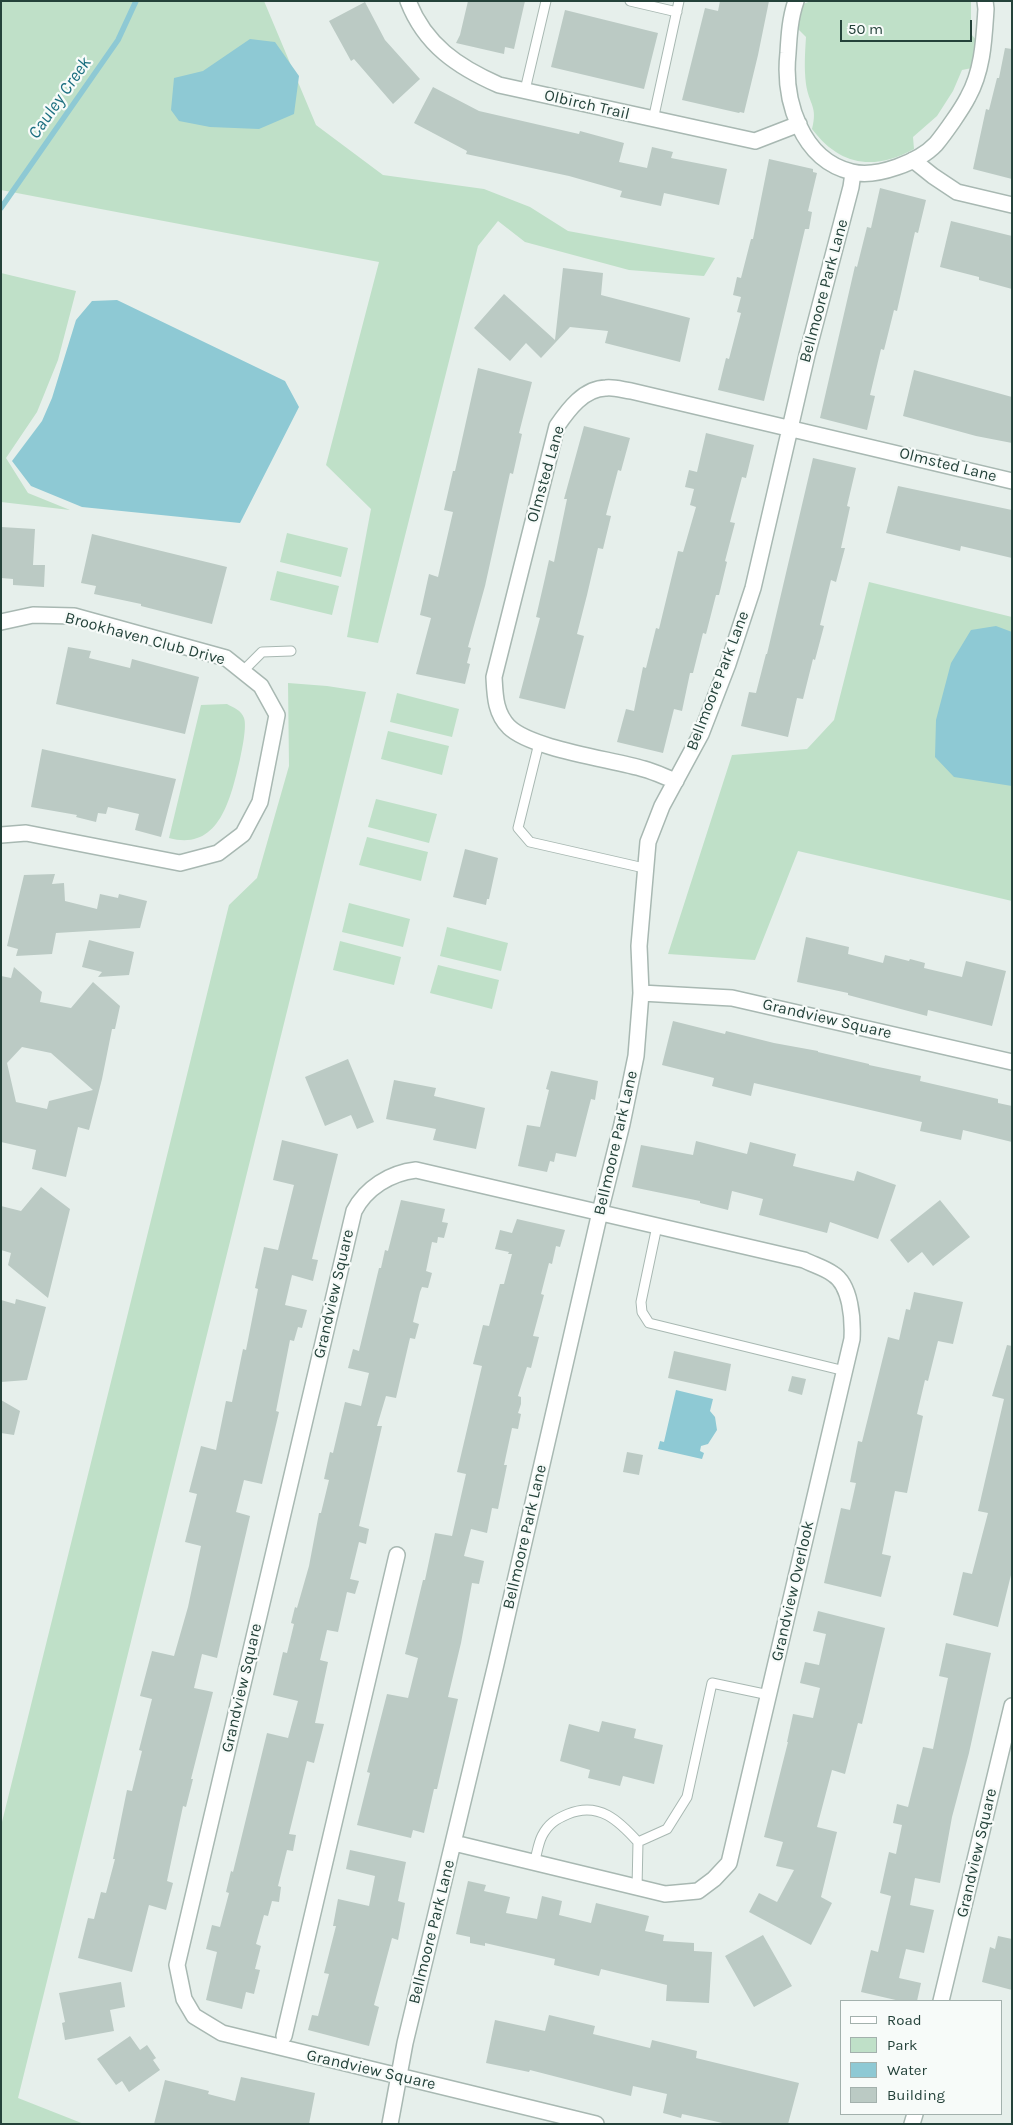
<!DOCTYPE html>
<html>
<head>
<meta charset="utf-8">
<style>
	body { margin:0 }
	#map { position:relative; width:1013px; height:2125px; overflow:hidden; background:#e6efeb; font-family:Karla,sans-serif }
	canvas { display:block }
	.frame { position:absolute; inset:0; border:2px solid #24423a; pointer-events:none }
	.legend { position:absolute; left:840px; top:2000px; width:162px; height:115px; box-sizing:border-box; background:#f7fbf9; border:1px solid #a3b1ad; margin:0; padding:6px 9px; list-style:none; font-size:15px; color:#24423a }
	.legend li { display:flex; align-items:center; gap:10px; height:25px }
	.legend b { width:25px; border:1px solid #a3b1ad }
	.scale { position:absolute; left:840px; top:20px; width:132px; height:22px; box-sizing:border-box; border:2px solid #24423a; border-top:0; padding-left:6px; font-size:15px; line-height:18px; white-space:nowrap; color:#24423a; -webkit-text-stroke:4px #f7fbf9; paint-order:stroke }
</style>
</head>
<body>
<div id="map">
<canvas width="1013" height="2125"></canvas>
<div class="frame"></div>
<ul class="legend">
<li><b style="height:6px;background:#fff"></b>Road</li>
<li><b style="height:14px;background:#bfe0c8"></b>Park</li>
<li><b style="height:14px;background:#8ec9d4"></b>Water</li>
<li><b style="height:14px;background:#bbcac4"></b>Building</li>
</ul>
<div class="scale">50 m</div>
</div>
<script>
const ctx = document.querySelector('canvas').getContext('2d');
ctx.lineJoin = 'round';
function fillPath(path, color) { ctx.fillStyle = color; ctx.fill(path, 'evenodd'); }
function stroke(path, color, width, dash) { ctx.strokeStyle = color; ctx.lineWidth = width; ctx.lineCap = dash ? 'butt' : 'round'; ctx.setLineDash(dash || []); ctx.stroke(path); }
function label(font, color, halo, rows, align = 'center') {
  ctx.font = font + ' Karla,sans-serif'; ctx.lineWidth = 4.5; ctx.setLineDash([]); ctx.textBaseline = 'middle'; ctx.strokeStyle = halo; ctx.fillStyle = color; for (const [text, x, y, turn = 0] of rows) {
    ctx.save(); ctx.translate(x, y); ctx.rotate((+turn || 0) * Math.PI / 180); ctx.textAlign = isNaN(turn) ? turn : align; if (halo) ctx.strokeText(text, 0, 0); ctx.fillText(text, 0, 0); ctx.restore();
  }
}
const green = new Path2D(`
	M1,1H264L316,125L383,175L484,189L530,207L568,231L715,258L704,276L629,270L525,242L498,221L478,246L378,643L347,637L371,509L326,465L379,262L1,190Z
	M811,1H971V34L978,42L972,68L962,70L953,91L937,116L913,137L914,149C874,171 840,166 812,129C818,106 809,105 806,84C804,68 805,53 806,37L798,29L803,4Z
	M1,273L76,291L58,360L37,412L6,458L28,493L70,510L1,502Z
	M287,533L348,548L341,577L280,562Z
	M277,571L339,586L332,615L270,600Z
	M869,582L1012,617V901L798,851L755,960L668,954L732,755L807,749L834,720Z
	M288,683L327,686L366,692L18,2098L84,2124H1V1826L229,905L257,878L289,766Z
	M397,693L459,709L452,737L390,722Z
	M227,704C234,708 241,710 244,718C247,726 242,750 240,759C231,797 220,852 169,838L201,705Z
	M388,731L449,746L442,775L381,759Z
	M376,799L437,814L429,843L368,827Z
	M367,837L428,852L421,881L359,865Z
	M349,903L410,919L403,947L342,932Z
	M447,927L508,943L501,971L440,956Z
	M340,941L401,957L394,985L333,970Z
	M438,965L499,980L492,1009L430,993Z`);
const water = new Path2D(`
	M250,39L275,42L299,76L294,114L259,129L210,127L179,121L171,110L174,78L203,71Z
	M117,300L285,381L299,407L240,523L82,507L31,486L12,461L42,421L52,398L76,320L92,301Z
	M996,626L1012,632V786L954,777L935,757L936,720L951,663L971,630Z
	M676,1390L713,1399L710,1411L715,1417L717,1430L708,1444L701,1446L700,1451L704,1453L702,1459L658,1449L660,1441L664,1442Z`);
const stream = new Path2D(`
	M1,208L118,40L136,1`);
const building = new Path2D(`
	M468,1H525L514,49L505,47L504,54L456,43L460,35Z
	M720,1H769L758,55L744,113L740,112L739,113L682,100L705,8L718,11Z
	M365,2L385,40L420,79L393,104L354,59L351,61L329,21Z
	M565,10L658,33L644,89L551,67Z
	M1005,48L1012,49V179L973,169L986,109L989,110L997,78H999Z
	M433,87L479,111L579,134L580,131L624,143L619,162L647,168L652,147L673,152L671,158L727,169L719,205L664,193L661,206L620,197L622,191L569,176L466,154L467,151L414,123Z
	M769,159L813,169V172L817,173L808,211L812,212L809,229H805L764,401L718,390L726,358L729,359L741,313L737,312L741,297L733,295L737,277L741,278L751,239H753Z
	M880,188L926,200L918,233L915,232L897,311L894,310L884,350L881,349L870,395L875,396L867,430L820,418L855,266L857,267L867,227L871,228Z
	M951,221L1012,236V289L979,280V277L940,267Z
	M563,268L603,273L601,295L690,318L680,362L605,343L608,331L570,327L541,358L526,343L510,361L474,328L504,294L555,340Z
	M478,368L532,382L519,433L522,434L513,474L510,473L485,586L468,647L471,648L467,663L470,664L465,684L416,674L431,618L420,615L429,574L438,577L453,512L444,510L453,471H455Z
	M914,370L1012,397V443L976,436L903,416Z
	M584,426L630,438L621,471L618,470L606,515L611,516L603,549L598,548L587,595L577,634L584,636L565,709L519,698L540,618L536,617L545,578L549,560L554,562L567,499H564Z
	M706,433L754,445L746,478L742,477L730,522L735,523L725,561L727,562L719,595H716L706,634L703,633L693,673H690L682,711L674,709L663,753L617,742L626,709L634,711L643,667L646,668L656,628L659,629L678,551L683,552L696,507L690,505L694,489L685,487L689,470L697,472Z
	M813,458L856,468L847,506L850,507L841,548H845L836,582L831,580L820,625L824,626L815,660L813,659L803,699L797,698L788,737L741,726L749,692L756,693L766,654H767Z
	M898,486L1012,510V558L961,546L960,551L886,533Z
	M1,527L35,529L33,565H45L44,587L13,585V579L1,578Z
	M92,534L227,567L212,624L141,606V604L94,594L96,586L81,583Z
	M68,647L91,651L89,658L130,668L132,659L199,677L185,734L56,704Z
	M42,749L176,779L161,837L135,830L139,814L108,807L106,814L98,813L96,822L76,817L77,815L31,807Z
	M465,849L498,858L489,899H487L486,905L453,897Z
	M55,874L52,884L64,883L65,901L97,909L100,894L118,898L119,894L147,901L140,928L56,933L52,954L16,956L18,949L7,946L24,875Z
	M806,937L849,947L848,954L883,963L885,955L909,961L910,959L925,963L924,968L962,977L966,961L1006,971L992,1026L928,1010L927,1016L848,995V993L797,982Z
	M89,940L134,952L129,975L98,977L102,972L82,967Z
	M14,967L42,992L40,1002L71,1008L93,982L120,1006L115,1029H112L102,1079L89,1130L78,1127L66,1177L32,1169L36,1150L1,1142V976L11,978ZM22,1047L51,1053L93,1090L49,1101L47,1109L16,1102L7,1063Z
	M673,1021L725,1034L726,1031L774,1043L818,1051V1052L869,1064V1065L921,1076L920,1081L998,1099V1103L1012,1106V1142L963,1130L961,1140L920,1131L922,1122L754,1083L751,1096L712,1086L714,1078L662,1065Z
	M348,1059L374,1122L357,1129L351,1115L325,1126L305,1077Z
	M551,1071L598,1081L595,1100L591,1099L576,1157L556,1153L554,1162L550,1161L547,1172L518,1166L527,1125L540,1127L549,1090L546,1089Z
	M394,1080L436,1088L434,1096L485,1108L476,1149L433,1140L436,1129L386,1119Z
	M282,1140L338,1154L312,1259L318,1260L313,1281L292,1275L285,1305L307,1310L302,1328L298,1327L294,1341L290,1340L276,1411L279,1412L262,1484L244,1480L236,1512L250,1516L217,1658L202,1654L194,1688L213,1692L191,1779H193L186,1807L183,1806L167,1881L173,1883L166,1910L149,1905L132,1972L78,1958L88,1918L94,1919L101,1892L106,1893L115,1859H113L127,1790L132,1791L142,1751L139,1750L152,1699L140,1696L152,1651L174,1656L188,1607L201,1546L185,1542L197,1494L189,1492L201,1446L216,1450L226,1401L232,1402L243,1349L246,1350L258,1289L255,1288L264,1247L278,1250L294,1185L273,1180Z
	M696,1141L747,1154L750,1142L796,1154L793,1166L854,1181L857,1171L896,1185L878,1239L830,1222L827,1233L759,1215L763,1199L732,1191L728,1210L700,1203V1201L632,1187L641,1145L693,1155Z
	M41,1187L70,1209L48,1298L8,1265L11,1253L1,1250V1206L21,1211Z
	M401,1200L445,1209L442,1222L448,1223L444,1238L438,1237L437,1243L432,1242L426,1271L432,1273L428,1288L422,1287L420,1292L413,1322L419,1324L415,1339L410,1338L396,1398L386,1396L377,1426H382L359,1526L369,1529L366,1544L359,1542L350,1579L359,1581L355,1594L347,1592L338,1632L327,1630L320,1660L328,1662L315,1723L324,1724L314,1763L307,1761L289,1834L296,1835L293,1851L287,1850L278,1886L281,1887L279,1902L272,1901L268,1916L264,1915L256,1944L261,1946L255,1969L260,1970L254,1994L246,1992L242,2009L206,2000L217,1952L206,1949L212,1925L220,1927L229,1893L226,1892L231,1871L233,1872L267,1733L288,1738L298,1701L273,1695L283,1652L287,1653L294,1624L291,1623L295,1607L297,1608L309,1566L319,1513H321L329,1480L324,1479L330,1452L333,1453L345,1402L361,1406L369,1373L348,1368L353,1349L359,1351L379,1268H381L385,1250L388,1251Z
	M940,1200L970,1237L933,1266L922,1252L908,1263L890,1240Z
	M517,1219L565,1230L560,1247L556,1246L552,1264L549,1263L541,1294L544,1295L533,1336L539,1337L531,1368L527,1367L518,1396L521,1397V1404L518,1413L521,1414L518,1429L512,1428L504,1465H507L498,1509L492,1508L487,1533L471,1529L464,1556L484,1561L479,1584L472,1583L461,1643L448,1697L458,1699L437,1789H434L424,1833L413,1830L411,1838L357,1825L370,1773L367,1772L387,1694L408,1698L418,1658L405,1654L423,1580H425L435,1533L452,1536L466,1474L457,1472L482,1366L473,1364L483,1325L489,1326L500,1284H504L512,1254H508L509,1252L495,1249L500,1230L512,1233Z
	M914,1292L963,1302L953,1344L938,1341L928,1381L925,1380L917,1414L923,1416L907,1493L895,1491L882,1554L891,1556L881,1597L824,1583L841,1508L850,1510L856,1483L850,1482L858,1441L862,1442L888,1337L899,1340L906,1309L910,1310Z
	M16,1299L46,1307L27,1380L1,1382V1300L15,1304Z
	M1007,1345L1012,1346V1571L998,1627L953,1615L963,1572L972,1574L988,1513L978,1511L1004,1399L992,1396Z
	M674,1351L731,1364L726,1391L668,1378Z
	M792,1376L806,1379L802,1395L788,1391Z
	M1,1400L20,1411L14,1435L1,1433Z
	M627,1452L643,1455L639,1475L623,1472Z
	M818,1611L885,1628L862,1724L858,1723L845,1774L832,1770L817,1827L837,1832L821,1897L832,1903L811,1945L749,1912L759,1893L777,1902L794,1870L776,1866L783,1842L764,1837L788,1742H787L793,1714L813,1718L820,1688L800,1683L805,1662L819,1665L826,1634L813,1631Z
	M946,1643L991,1653L969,1753L952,1817L940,1883L915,1878L910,1905L934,1910L924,1953L906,1949L899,1978L921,1983L917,2001H900L861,1992L871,1950L878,1952L891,1896L880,1893L889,1852L896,1854L902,1825L893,1823L897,1804L908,1807L923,1747L933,1749L948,1678L939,1676Z
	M602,1721L636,1729L634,1738L663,1745L654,1784L623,1776L620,1786L588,1778L590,1770L560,1761L569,1724L599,1732Z
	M350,1850L406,1862L398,1901L405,1903L398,1940L392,1938L374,2005L379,2007L369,2046L308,2030L312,2015L318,2016L329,1974L324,1973L336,1926H333L338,1899L369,1906L375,1876L346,1869Z
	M468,1881L486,1885L484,1891L510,1897L506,1913L537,1919L542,1896L562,1901L559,1915L591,1923L596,1903L649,1916L645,1931L664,1935L663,1941L694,1943V1951L712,1952L709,2003L666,2001L667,1985L601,1969L599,1976L554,1965L555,1959L485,1943V1946L470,1943V1937L456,1934Z
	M763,1935L792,1986L754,2007L725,1956Z
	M998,1936L1012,1939V1990L982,1982L990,1947L995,1949Z
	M121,1982L125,2007L110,2010L114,2031L65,2040L62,2023L65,2022L59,1993Z
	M549,2015L595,2026L593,2034L650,2048L652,2040L697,2051L696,2058L799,2083L788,2124H727L682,2114L681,2118L663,2113L667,2094L633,2086L631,2096L530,2070L529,2072L486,2063L495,2020L545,2031Z
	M130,2036L140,2050L147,2045L156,2058L153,2060L160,2070L129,2092L122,2081L116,2085L97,2059Z
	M241,2077L315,2093L309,2124H154L165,2080L209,2091L208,2094L235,2101Z`);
const service = new Path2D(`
	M630,1L677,12
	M525,90L546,1
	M653,120L679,1
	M243,671L262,652L291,651
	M539,743L518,828L530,842L644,868
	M657,1226L641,1302L642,1312L649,1323L845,1371
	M534,1863C537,1854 538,1844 542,1836C548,1824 556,1819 568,1814C599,1801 619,1821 638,1842
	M637,1888L638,1842L667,1829L687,1797L712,1683L769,1695`);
const minor = new Path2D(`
	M408,1C425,45 458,67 499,85L755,141L799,124
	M796,1C790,18 789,36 788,53C783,100 801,160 852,172C877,178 919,162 936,144C945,133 962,109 968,97C983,70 984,39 986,9L985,1
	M913,160L933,176L957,192L1012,205
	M1,622L33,615L74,616L226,658L261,686L277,715L260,802L243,834L218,853L180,863L26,833L1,835
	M676,781C665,777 655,772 644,769C610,759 532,749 509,727C495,713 495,695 494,677L557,426C568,410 584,388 606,388C614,387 623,390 631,391L1012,481
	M641,993L732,998L1012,1062
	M454,1843L665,1894L698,1891L714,1879L729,1863L852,1339C853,1320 851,1285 833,1274C825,1268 814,1265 804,1260L416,1170C390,1173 366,1188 354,1211L177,1965L184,1999L194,2016L222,2033L596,2124
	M941,2001L1012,1706
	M284,2036L397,1555
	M390,2124L405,2043L496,1664L600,1212L622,1124L636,1056L641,993L639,946L648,842L662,806L701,734L728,664L753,588L807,355L851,187L853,173
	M912,2124L915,2114`);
const streetNames = [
	["Olbirch Trail",587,105,13],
	["Bellmoore Park Lane",824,291,-75],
	["Olmsted Lane",948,465,14],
	["Olmsted Lane",546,474,-74],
	["Brookhaven Club Drive",145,639,15],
	["Bellmoore Park Lane",718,681,-69],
	["Grandview Square",827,1019,13],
	["Bellmoore Park Lane",616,1143,-77],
	["Grandview Square",334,1294,-77],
	["Bellmoore Park Lane",525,1537,-77],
	["Grandview Overlook",793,1591,-77],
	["Grandview Square",242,1688,-77],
	["Grandview Square",977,1853,-77],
	["Bellmoore Park Lane",432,1932,-76],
	["Grandview Square",371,2070,13]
];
const waterNames = [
	["Cauley Creek",60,98,-55]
];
fillPath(green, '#bfe0c8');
fillPath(water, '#8ec9d4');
stroke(stream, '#8ec9d4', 5.5);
fillPath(building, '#bbcac4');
stroke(service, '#a8b8b2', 11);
stroke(minor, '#a8b8b2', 18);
stroke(service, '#fff', 9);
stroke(minor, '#fff', 15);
label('16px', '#24423a', '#f7fbf9', streetNames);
label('italic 18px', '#1c6f80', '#f7fbf9', waterNames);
</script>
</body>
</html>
